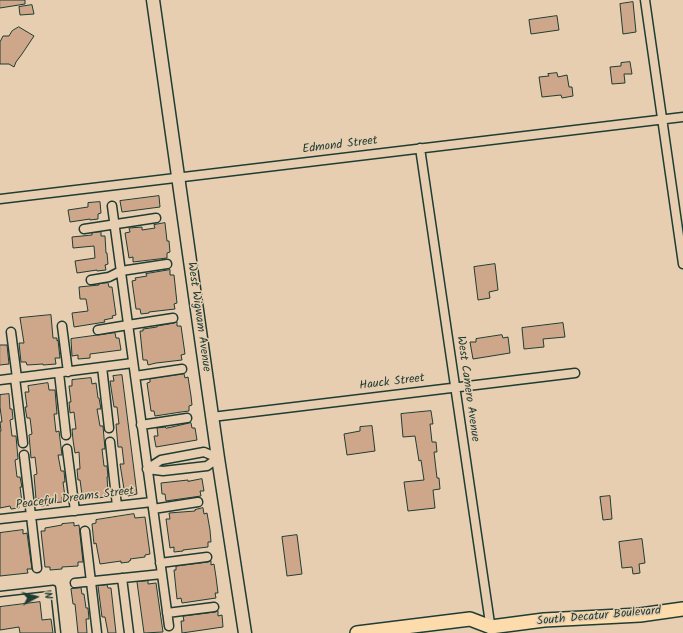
<!DOCTYPE html>
<html>
<head>
<meta charset="utf-8">
<style>
	body { margin:0 }
	#map { position:relative; width:683px; height:633px; overflow:hidden; background:#e8ceb0; font-family:Kalam,sans-serif }
	canvas { display:block }
	.north { position:absolute; left:16px; top:577px; width:40px; height:40px; -webkit-text-stroke:3px #e8ceb0; paint-order:stroke; rotate:83deg; font-size:11px; font-weight:700; line-height:16px; text-align:center; color:#1f3d34 }
	.north::after { content:''; display:block; margin:auto; width:14px; height:18px; background:#1f3d34; clip-path:polygon(50% 0,100% 100%,50% 72%,0 100%) }
</style>
</head>
<body>
<div id="map">
<canvas width="683" height="633"></canvas>
<div class="north">N</div>
</div>
<script>
const ctx = document.querySelector('canvas').getContext('2d');
ctx.lineJoin = 'round';
function fillPath(path, color) { ctx.fillStyle = color; ctx.fill(path, 'evenodd'); }
function stroke(path, color, width, dash) { ctx.strokeStyle = color; ctx.lineWidth = width; ctx.lineCap = dash ? 'butt' : 'round'; ctx.setLineDash(dash || []); ctx.stroke(path); }
function label(font, color, halo, rows, align = 'center') {
  ctx.font = font + ' Kalam,sans-serif'; ctx.lineWidth = 3; ctx.setLineDash([]); ctx.textBaseline = 'middle'; ctx.strokeStyle = halo; ctx.fillStyle = color; for (const [text, x, y, turn = 0] of rows) {
    ctx.save(); ctx.translate(x, y); ctx.rotate((+turn || 0) * Math.PI / 180); ctx.textAlign = isNaN(turn) ? turn : align; if (halo) ctx.strokeText(text, 0, 0); ctx.fillText(text, 0, 0); ctx.restore();
  }
}
const building = new Path2D(`
	M0,0H25V4L0,8Z
	M633,2L636,32L623,34L620,4Z
	M32,5L34,14L20,15L19,7Z
	M557,16L559,30L531,34L529,20Z
	M19,27L34,36L22,54L16,62L14,67L9,64H0V42L3,36H9L12,31Z
	M630,62L632,74H624L625,83L612,84L610,67L621,66V63Z
	M557,73L558,77L567,75L569,87H572L573,96L562,98L561,95L542,97L539,77L549,76L548,74Z
	M159,196L160,207L122,212L120,201Z
	M100,202L101,213L98,214V219L90,220V219L70,222L68,210L88,207V203Z
	M165,223L167,241H169L170,252L167,253V258L133,262V257L129,258L125,233L130,232L129,228L142,227V230L155,228L154,225Z
	M101,232V236H105L106,253H107L108,264L105,265L106,270L97,271V270L77,273L75,261L95,258L94,246L73,248L72,237L92,235V233Z
	M495,264L498,290L489,292L490,298L478,300L474,267Z
	M170,270V275H174L177,303L174,304L175,309L149,312V313L141,314L140,309H136L132,281L136,280L135,278L147,276L146,274Z
	M108,283L109,287H112L116,315L112,316L113,318L104,320L105,322L74,327L72,313L88,311L86,299H80L79,287L99,285V284Z
	M51,315L53,338H57V341L58,340L60,358H55L56,364L43,365V364L27,365L26,362H21L19,343H24L20,318Z
	M177,322V326H181L185,354L181,355L182,360L156,363L148,365L147,360H143L140,331H143V329L157,327V326L174,323Z
	M563,323L565,337L543,339L544,347L524,349L522,328Z
	M115,333L116,338H119L121,350L90,354V358L78,359V355L72,356L71,339Z
	M502,335L503,338L508,337L510,353L473,359L470,342H476V339Z
	M0,345H7L9,364L0,365Z
	M184,374L185,378L188,377L191,396L192,405L189,406V411L181,412L155,416L154,411H151L147,383L150,382V379Z
	M122,375L137,494L128,496L127,489H124L120,464H124L122,447H118L116,424H119L117,407H114L110,381H114L113,376Z
	M91,378L92,384L96,383L98,398H99L101,409H97L100,426H103L105,449H102L104,466H107L108,477H107L108,492H105L106,497L86,499V494L82,495L80,480H78L77,469H80L79,452L75,453L73,440L72,429H76L74,412L70,413L69,402H71L69,386H72V380Z
	M48,383L49,390H55L57,414H54L56,432L59,431L62,455H58L61,471H64L65,482H63L65,497H62V502L49,503V505L41,506L40,499H36L34,475L37,474L35,457L31,458L29,435L32,434L30,418H27L25,407H27L25,392H29L28,386Z
	M9,394L10,409H12L13,419L10,420L12,436H16L18,459L15,460L17,477H20L22,487H20L22,502L18,503L19,508L11,509L10,506L0,508V431H1L0,422H2L0,407V395Z
	M431,411L433,424H430L432,442H436L437,452H434L437,478H439L440,489L433,490L435,508L408,511L404,482L424,480L421,460L419,461L415,436L403,437L401,414Z
	M191,423L192,428H195L197,440L156,447L154,436H158L157,428L165,427L166,428Z
	M372,426L375,451L347,455L344,434L360,431V427Z
	M202,479L204,491H200L201,496L166,501L165,494H162L161,483L188,480V481Z
	M610,496L612,519L603,520L600,497Z
	M203,508L204,514L207,513L210,530L211,542H208V547L183,550V551L174,552V547L170,548L166,519H170L169,513L195,511V510Z
	M134,514L135,518L145,517L150,554L145,555V557L130,559L131,560L129,561V562L121,563V561L100,564L96,543L94,544L92,524L96,523V520Z
	M74,523V526L79,525L83,562H78V566L62,567V569L50,570V567H45L41,531H45V528L62,525V524Z
	M23,530V534L27,533L32,569H27L28,573L0,576V533Z
	M297,535L302,574L287,576L282,537Z
	M642,539L645,563L639,564L640,573L633,574L632,567L622,568L619,542Z
	M211,561V565L214,564L216,577L218,593H215L216,598L182,603L181,598L177,599L174,570H176V566L208,562Z
	M148,581V584L156,583L163,632L144,633L137,582Z
	M107,585L108,588H111L116,633H108L105,617H102L98,586Z
	M81,588L82,594H84L86,608H88L89,619H86L87,633H78L75,604H73L71,589Z
	M40,602L42,620L51,619L53,633H20L19,627L0,630V607Z
	M218,611V616L222,615L223,627L182,633L181,621H184L183,616L215,612Z`);
const lane = new Path2D(`
	M0,594L53,588L58,633`);
const street = new Path2D(`
	M645,0L683,264
	M420,148L491,630
	M0,199L683,117
	M112,206L169,626
	M84,229L156,218
	M91,280L109,277L121,271L167,264
	M62,326L68,372
	M98,330L128,325L173,318
	M11,332L17,378
	M102,367L109,428
	M59,373L66,435
	M135,376L182,369
	M15,378L23,443
	M0,380L133,363
	M212,417L575,373
	M141,425L187,418
	M110,442L117,506
	M67,449L75,511
	M24,455L37,568
	M147,469L161,460L204,452L218,458
	M147,469L163,471L207,466L218,458
	M153,509L198,502
	M0,519L152,502
	M85,531L97,633
	M160,563L207,557
	M122,578L129,633
	M75,583L162,574
	M167,613L214,607`);
const secondary = new Path2D(`
	M153,0L218,458L245,633`);
const primary = new Path2D(`
	M357,633L470,619L491,627L544,620L640,615L683,609`);
const streetNames = [
	["Edmond Street",340,146,-7],
	["West Wigwam Avenue",198,317,82],
	["Hauck Street",392,383,-7],
	["West Camero Avenue",467,389,82],
	["Peaceful Dreams Street",75,499,-7],
	["South Decatur Boulevard",599,617,-5]
];
fillPath(building, '#cea78a');
stroke(building, '#1f3d34', 1);
stroke(lane, '#1f3d34', 7);
stroke(street, '#1f3d34', 11);
stroke(secondary, '#1f3d34', 15);
stroke(primary, '#1f3d34', 16);
stroke(lane, '#e8ceb0', 4);
stroke(street, '#e8ceb0', 8);
stroke(secondary, '#e8ceb0', 12);
stroke(primary, '#fcdcac', 13);
label('12px', '#1f3d34', '#e8ceb0', streetNames);
</script>
</body>
</html>
